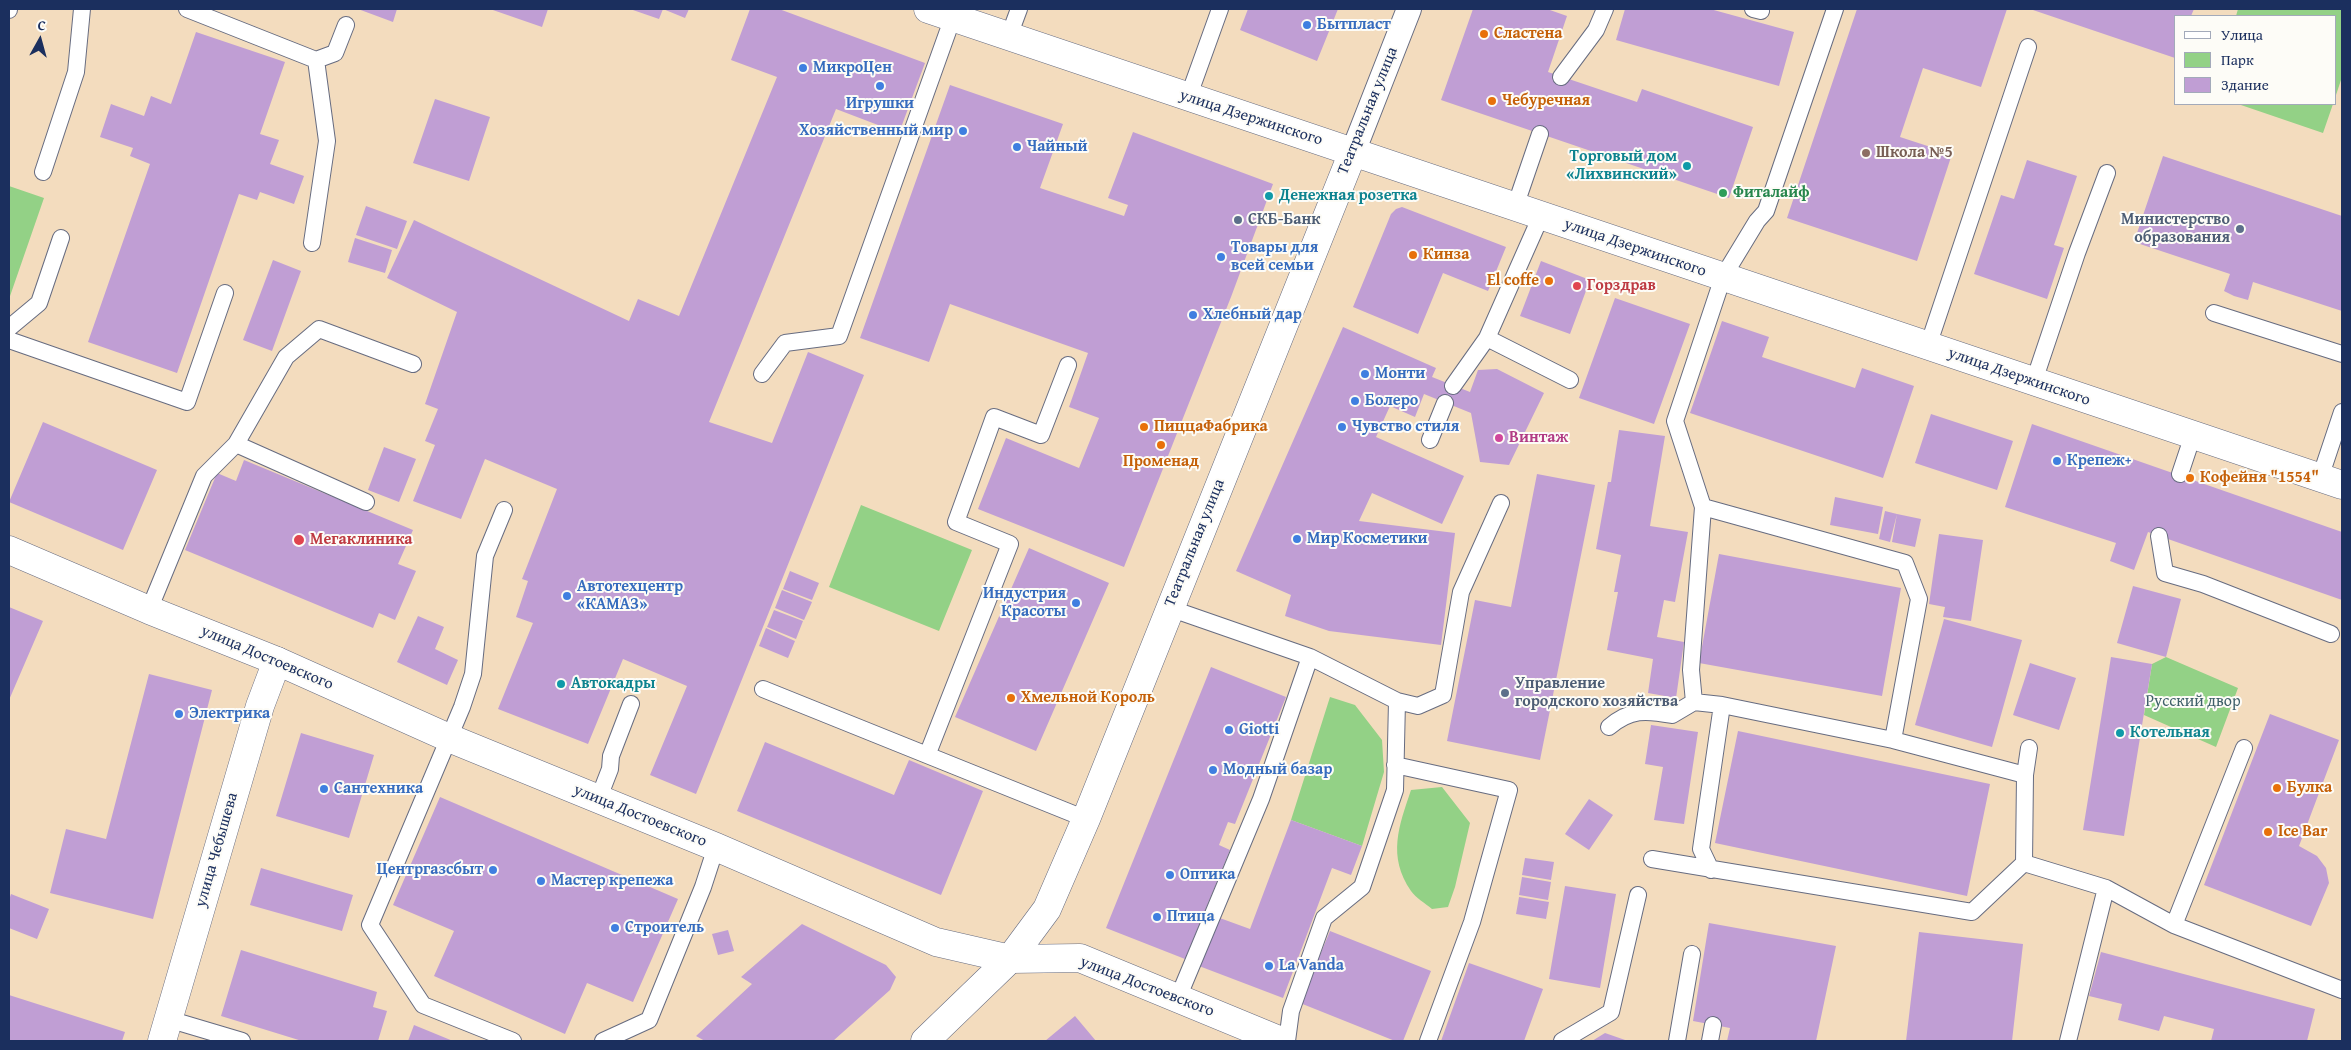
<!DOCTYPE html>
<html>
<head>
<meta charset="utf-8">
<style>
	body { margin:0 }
	#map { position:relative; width:2351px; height:1050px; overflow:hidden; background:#f3dcbe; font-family:"Gentium Book Plus",serif }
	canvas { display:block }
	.frame { position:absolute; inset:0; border:10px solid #1b2f5e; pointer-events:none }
	.legend { position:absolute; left:2174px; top:15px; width:162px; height:90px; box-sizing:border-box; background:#fdfcf7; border:1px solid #a3aaba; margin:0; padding:6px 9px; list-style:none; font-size:15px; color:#1b2f5e }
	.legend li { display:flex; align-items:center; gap:10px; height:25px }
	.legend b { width:25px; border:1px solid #a3aaba }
	.north { position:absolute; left:15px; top:15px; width:50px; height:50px; -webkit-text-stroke:4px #fdfcf7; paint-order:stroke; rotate:7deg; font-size:14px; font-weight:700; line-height:20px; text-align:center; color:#1b2f5e }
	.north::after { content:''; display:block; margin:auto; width:18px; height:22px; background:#1b2f5e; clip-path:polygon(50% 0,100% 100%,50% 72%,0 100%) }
</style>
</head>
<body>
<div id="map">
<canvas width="2351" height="1050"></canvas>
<div class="frame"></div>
<ul class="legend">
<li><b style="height:6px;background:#fff"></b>Улица</li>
<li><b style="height:14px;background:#93d186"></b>Парк</li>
<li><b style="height:14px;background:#c09ed4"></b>Здание</li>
</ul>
<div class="north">С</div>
</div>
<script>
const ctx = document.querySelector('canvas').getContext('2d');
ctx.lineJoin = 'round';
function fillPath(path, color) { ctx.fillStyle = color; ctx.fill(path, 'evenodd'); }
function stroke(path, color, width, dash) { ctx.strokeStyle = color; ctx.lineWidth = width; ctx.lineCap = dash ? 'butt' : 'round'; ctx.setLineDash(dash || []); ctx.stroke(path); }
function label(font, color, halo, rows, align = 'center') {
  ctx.font = font + ' "Gentium Book Plus",serif'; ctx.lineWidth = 4; ctx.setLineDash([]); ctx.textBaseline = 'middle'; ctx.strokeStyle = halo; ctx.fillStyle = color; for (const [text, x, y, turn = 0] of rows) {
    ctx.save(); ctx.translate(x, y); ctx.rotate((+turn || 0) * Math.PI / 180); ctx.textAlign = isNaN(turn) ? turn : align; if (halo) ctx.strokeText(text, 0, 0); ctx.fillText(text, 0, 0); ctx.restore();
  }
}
const green = new Path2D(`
	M2238,9H2342V77L2335,98V16H2236Z
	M2238,104H2333L2323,133Z
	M9,186L44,198L9,299Z
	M861,505L972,550L939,631L829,587Z
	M2166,657L2238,688L2216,747L2144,715L2152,664Z
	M1330,697L1355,705L1382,740L1384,772L1362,846L1291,820Z
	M1442,787L1470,823L1455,887L1448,907L1432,909C1425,903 1416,898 1411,891C1387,856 1399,826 1411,790Z`);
const building = new Path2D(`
	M358,9H397L393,22Z
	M490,9H548L542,27Z
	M630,9H689L685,18L663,9L659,19Z
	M750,9H779L925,63L899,133L836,109L709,422L772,443L808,352L864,375L696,794L650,775L687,686L623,659L588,744L498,709L533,623L516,617L528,581L522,579L557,489L485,459L461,519L413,501L435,445L425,441L438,409L425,404L457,312L387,278L414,220L629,321L638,299L679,316L777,77L731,60Z
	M1248,9H1338L1317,61L1240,30Z
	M1473,9H1547L1567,16L1548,72L1637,102L1642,89L1753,127L1729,198L1441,100Z
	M1625,9H1710L1794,32L1779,86L1616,40Z
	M1857,9H2007L1981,87L1923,68L1900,137L1952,154L1917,261L1787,218Z
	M2030,9H2194L2191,16H2175V58Z
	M196,32L285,62L260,134L279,140L270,164L304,176L294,204L260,192L257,200L239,194L177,373L88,342L150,164L130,156L133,148L100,137L111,104L144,116L151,96L171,104Z
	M950,85L1063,124L1040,188L1124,216L1128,205L1108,198L1133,132L1273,184L1231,297L1124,567L978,509L1006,438L1079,468L1099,418L1069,407L1088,353L950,304L929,362L860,338Z
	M435,99L490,117L469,181L413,163Z
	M2163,156L2342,216V311L2253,282L2248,300L2234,296L2224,291L2230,274L2134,242Z
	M2027,160L2077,176L2054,245L2064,248L2047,299L1974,274L2001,195L2014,199Z
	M366,206L407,221L397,249L356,235Z
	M1402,207L1506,247L1488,291L1443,273L1418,334L1353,307L1391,214L1396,209Z
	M355,238L392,250L385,273L348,262Z
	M273,260L301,271L272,351L243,340Z
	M1541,261L1590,280L1570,334L1520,316Z
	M1615,298L1690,324L1654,424L1579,398Z
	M1722,321L1769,337L1762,357L1855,388L1862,368L1914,386L1883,478L1690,413Z
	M1343,327L1436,368L1432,377L1470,392L1478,370L1497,369L1544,393L1509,465L1480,462L1471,413L1424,394L1415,417L1390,406L1376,437L1464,476L1442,524L1372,493L1359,521L1455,533L1441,645L1329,631L1285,616L1291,595L1236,571Z
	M1931,414L2013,441L1997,490L1915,463Z
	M43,422L157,470L123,550L9,502Z
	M2032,424L2342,532V600L2148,532L2134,570L2110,561L2116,543L2005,507Z
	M1619,430L1665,436L1650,526L1688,532L1675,602L1664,600L1657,637L1684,642L1676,698L1648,693L1653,659L1607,650L1618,592H1614L1621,555L1596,549L1608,482H1611Z
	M384,447L416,459L399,502L368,490Z
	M244,460L413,530L398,564L416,571L395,620L379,613L373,628L185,550L217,473L236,481Z
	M1537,474L1595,485L1540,760L1447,741L1475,600L1511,607Z
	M1835,497L1883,507L1878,534L1830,525Z
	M1885,511L1897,514L1890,542L1879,539Z
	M1897,514L1921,519L1915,547L1892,542Z
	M1939,534L1983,540L1971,621L1943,617L1945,607L1929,604Z
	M1029,548L1109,583L1036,751L955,717Z
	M1719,554L1901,588L1882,696L1699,663Z
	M790,571L819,583L812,600L783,589Z
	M2133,586L2181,599L2166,657L2117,643Z
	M782,590L812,602L804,620L775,608Z
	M9,607L43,621L9,700Z
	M774,610L803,621L796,639L767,627Z
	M418,616L444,627L435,649L458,660L447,685L397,662Z
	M1944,619L2022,640L1992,747L1915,725Z
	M766,628L795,641L788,658L759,646Z
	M2111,657L2152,664L2124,836L2083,830Z
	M2030,663L2076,678L2059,730L2013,715Z
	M1211,667L1286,697L1235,824L1228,822L1219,845L1230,850L1185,959L1106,928Z
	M149,674L212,690L153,919L50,893L66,829L106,839Z
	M2270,714L2339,740L2299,846L2317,856L2326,868L2329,883L2311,926L2204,885Z
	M1651,725L1698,732L1684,824L1654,820L1663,767L1645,764Z
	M1738,731L1990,784L1967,896L1715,843Z
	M301,733L374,755L349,838L276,816Z
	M765,742L894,795L909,760L983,791L941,895L737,811Z
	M440,797L678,899L633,1002L587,983L565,1034L434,976L454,931L393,905Z
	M1589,799L1613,815L1589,850L1565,834Z
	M1291,820L1362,846L1351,875L1332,868L1283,998L1199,966L1217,917L1250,929Z
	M1525,858L1554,862L1551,880L1522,875Z
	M261,868L353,895L342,931L250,905Z
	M1522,877L1551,882L1548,900L1519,895Z
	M1565,886L1616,894L1600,988L1549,979Z
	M11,894L49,909L37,939L9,928V900Z
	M1519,897L1549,902L1546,919L1516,914Z
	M1709,923L1836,946L1816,1041H1727L1730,1028L1693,1021Z
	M802,924L886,965L896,977L890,990L833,1041H705L696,1036L752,984L741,977Z
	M728,930L734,951L718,955L712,934Z
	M1330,931L1431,971L1403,1041H1395L1300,1003Z
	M1919,932L2023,944L2012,1041H1906Z
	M241,950L377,992L373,1007L387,1011L378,1041H302L221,1016Z
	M2101,952L2315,1009L2307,1041H2211L2214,1029L2164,1016L2159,1031L2118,1020L2122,1004L2089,996Z
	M1469,963L1543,989L1524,1041H1441Z
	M9,995L125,1032L122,1041H9Z
	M1075,1016L1096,1041H1045Z
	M414,1025L453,1041H408Z
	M1605,1033L1628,1041H1592Z`);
const service = new Path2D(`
	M187,9L316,60L327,141L312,243
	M1753,9L1761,11
	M1835,9L1766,211L1757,221L1723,277L1675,421L1703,507L1905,563L1919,599L1893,740
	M9,10V9
	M1009,36L1019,9
	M316,60L335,53L346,25
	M1561,77L1596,30L1605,9
	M1188,98L1220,9
	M43,172L76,72L82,9
	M1515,207L1540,134
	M2214,313L2342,354
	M9,328L39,303L61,238
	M1487,338L1570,380
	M9,340L187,402L225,293
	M1928,346L2028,47
	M762,374L785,343L839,336L953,17
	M2034,381L2077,253L2107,173
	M1453,386L1487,338L1541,216
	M1430,440L1445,403
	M236,444L286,357L319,329L413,364
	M2180,474L2193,435
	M2320,478L2342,412
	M1703,507L1691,670L1694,702L1722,705L1701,849L1711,870
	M504,510L485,556L473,674L462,707L370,925L423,1005L513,1041
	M2159,536L2165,573L2203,584L2331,634
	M1169,608L1310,657L1261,799L1178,998
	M149,610L204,476L236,444L366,502
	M1310,657L1397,701L1418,706L1443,695L1461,592L1501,503
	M763,689L1086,819
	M1609,727C1630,709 1646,710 1672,715L1694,702
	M928,753L1010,544L956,522L994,417L1041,435L1068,365
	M1395,765L1509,790L1472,922L1428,1041
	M2025,775L2029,748
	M598,800L610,769L611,756L631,704
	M1652,859L1972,912L2024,863L2025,775L1893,740L1722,705
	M2024,863L2106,888L2174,925L2342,990
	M2174,925L2244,748
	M168,1019L242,1041
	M603,1041L649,1020L703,887L716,847
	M1287,1041L1291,1011L1324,918L1362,887L1395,790L1397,701
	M1562,1041L1611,1012L1638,895
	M1677,1041L1692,954
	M1710,1041L1713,1025
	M2068,1041L2106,888`);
const pedestrian = new Path2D(`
	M1353,152L1409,9`);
const minor = new Path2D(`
	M928,9L2342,485
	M162,1041L260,706L277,661
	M925,1041L1010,959L1047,909L1086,819L1353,152`);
const tertiary = new Path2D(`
	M9,550L149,610L277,661L449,738L716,847L936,942L1010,959L1080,958L1281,1041`);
const markers = [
	[1307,25,5,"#3f7fe0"],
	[1484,34,5,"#e8710a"],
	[803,68,5,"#3f7fe0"],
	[880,86,5,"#3f7fe0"],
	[1492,101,5,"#e8710a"],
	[963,131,5,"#3f7fe0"],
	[1017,147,5,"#3f7fe0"],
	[1866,153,5,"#8d6e63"],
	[1687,166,5,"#0f9aa8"],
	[1723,193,5,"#2e9e5b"],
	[1269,196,5,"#0f9aa8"],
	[1238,220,5,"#5c6f8a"],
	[2240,229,5,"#5c6f8a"],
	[1413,255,5,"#e8710a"],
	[1221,257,5,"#3f7fe0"],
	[1549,281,5,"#e8710a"],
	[1577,286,5,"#e0444e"],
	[1193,315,5,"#3f7fe0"],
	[1365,374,5,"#3f7fe0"],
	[1355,401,5,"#3f7fe0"],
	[1144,427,5,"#e8710a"],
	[1342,427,5,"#3f7fe0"],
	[1499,438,5,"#d1479c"],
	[1161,445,5,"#e8710a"],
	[2057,461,5,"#3f7fe0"],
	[2190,478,5,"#e8710a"],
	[1297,539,5,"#3f7fe0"],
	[299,540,6,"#e0444e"],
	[567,596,5,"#3f7fe0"],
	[1076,603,5,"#3f7fe0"],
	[561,684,5,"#0f9aa8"],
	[1505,693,5,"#5c6f8a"],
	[1011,698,5,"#e8710a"],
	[179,714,5,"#3f7fe0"],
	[1229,730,5,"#3f7fe0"],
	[2120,733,5,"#0f9aa8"],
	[1213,770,5,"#3f7fe0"],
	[2277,788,5,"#e8710a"],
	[324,789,5,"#3f7fe0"],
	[2268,832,5,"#e8710a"],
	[493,870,5,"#3f7fe0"],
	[1170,875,5,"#3f7fe0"],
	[541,881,5,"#3f7fe0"],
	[1157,917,5,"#3f7fe0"],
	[615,928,5,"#3f7fe0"],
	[1269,966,5,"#3f7fe0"]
];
const shopNames = [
	["Бытпласт",1317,25],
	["МикроЦен",813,68],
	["Игрушки",880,104,"center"],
	["Хозяйственный мир",953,131,"right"],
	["Чайный",1027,147],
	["Товары для",1231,248],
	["всей семьи",1231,266],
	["Хлебный дар",1203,315],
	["Монти",1375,374],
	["Болеро",1365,401],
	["Чувство стиля",1352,427],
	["Крепеж+",2067,461],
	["Мир Косметики",1307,539],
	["Автотехцентр",577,587],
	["«КАМАЗ»",577,605],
	["Индустрия",1066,594,"right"],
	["Красоты",1066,612,"right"],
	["Электрика",189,714],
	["Giotti",1239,730],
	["Модный базар",1223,770],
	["Сантехника",334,789],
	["Центргазсбыт",483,870,"right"],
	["Оптика",1180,875],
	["Мастер крепежа",551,881],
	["Птица",1167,917],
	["Строитель",625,928],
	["La Vanda",1279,966]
];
const foodNames = [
	["Сластена",1494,34],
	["Чебуречная",1502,101],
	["Кинза",1423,255],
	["El coffe",1539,281,"right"],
	["ПиццаФабрика",1154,427],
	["Променад",1161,462,"center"],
	["Кофейня \"1554\"",2200,478],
	["Хмельной Король",1021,698],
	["Булка",2287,788],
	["Ice Bar",2278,832]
];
const streetNames = [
	["Театральная улица",1368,111,-68],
	["улица Дзержинского",1251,118,18],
	["улица Дзержинского",1635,248,19],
	["улица Дзержинского",2019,377,19],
	["Театральная улица",1195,543,-68],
	["улица Достоевского",267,658,23],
	["улица Достоевского",640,816,22],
	["улица Чебышева",217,850,-74],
	["улица Достоевского",1147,987,21]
];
const educationNames = [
	["Школа №5",1876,153]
];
const cultureNames = [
	["Торговый дом",1677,157,"right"],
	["«Лихвинский»",1677,175,"right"],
	["Денежная розетка",1279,196],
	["Автокадры",571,684],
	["Котельная",2130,733]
];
const leisureNames = [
	["Фиталайф",1733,193]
];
const serviceNames = [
	["СКБ-Банк",1248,220],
	["Министерство",2230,220,"right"],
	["образования",2230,238,"right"],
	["Управление",1515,684],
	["городского хозяйства",1515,702]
];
const healthNames = [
	["Горздрав",1587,286],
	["Мегаклиника",310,540]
];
const hotelNames = [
	["Винтаж",1509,438]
];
const parkNames = [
	["Русский двор",2193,702]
];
fillPath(green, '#93d186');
fillPath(building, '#c09ed4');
stroke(service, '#676c80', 18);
stroke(pedestrian, '#676c80', 26);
stroke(minor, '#676c80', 29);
stroke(tertiary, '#676c80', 29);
stroke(service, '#fff', 16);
stroke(pedestrian, '#fff', 24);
stroke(minor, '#fff', 28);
stroke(tertiary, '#fff', 28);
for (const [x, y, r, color] of markers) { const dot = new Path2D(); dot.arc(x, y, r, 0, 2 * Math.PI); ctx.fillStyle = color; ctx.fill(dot); stroke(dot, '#fdfcf7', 2); }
label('bold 16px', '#366cbe', '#fdfcf7', shopNames, 'left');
label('bold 16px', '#c56008', '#fdfcf7', foodNames, 'left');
label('16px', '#1b2f5e', '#fdfcf7', streetNames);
label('bold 16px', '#785e54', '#fdfcf7', educationNames, 'left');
label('bold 16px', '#0d838f', '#fdfcf7', cultureNames, 'left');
label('bold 16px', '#27864d', '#fdfcf7', leisureNames, 'left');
label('bold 16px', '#4e5e75', '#fdfcf7', serviceNames, 'left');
label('bold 16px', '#be3a42', '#fdfcf7', healthNames, 'left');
label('bold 16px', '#b23c85', '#fdfcf7', hotelNames, 'left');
label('16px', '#3f606a', '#fdfcf7', parkNames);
</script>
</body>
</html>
